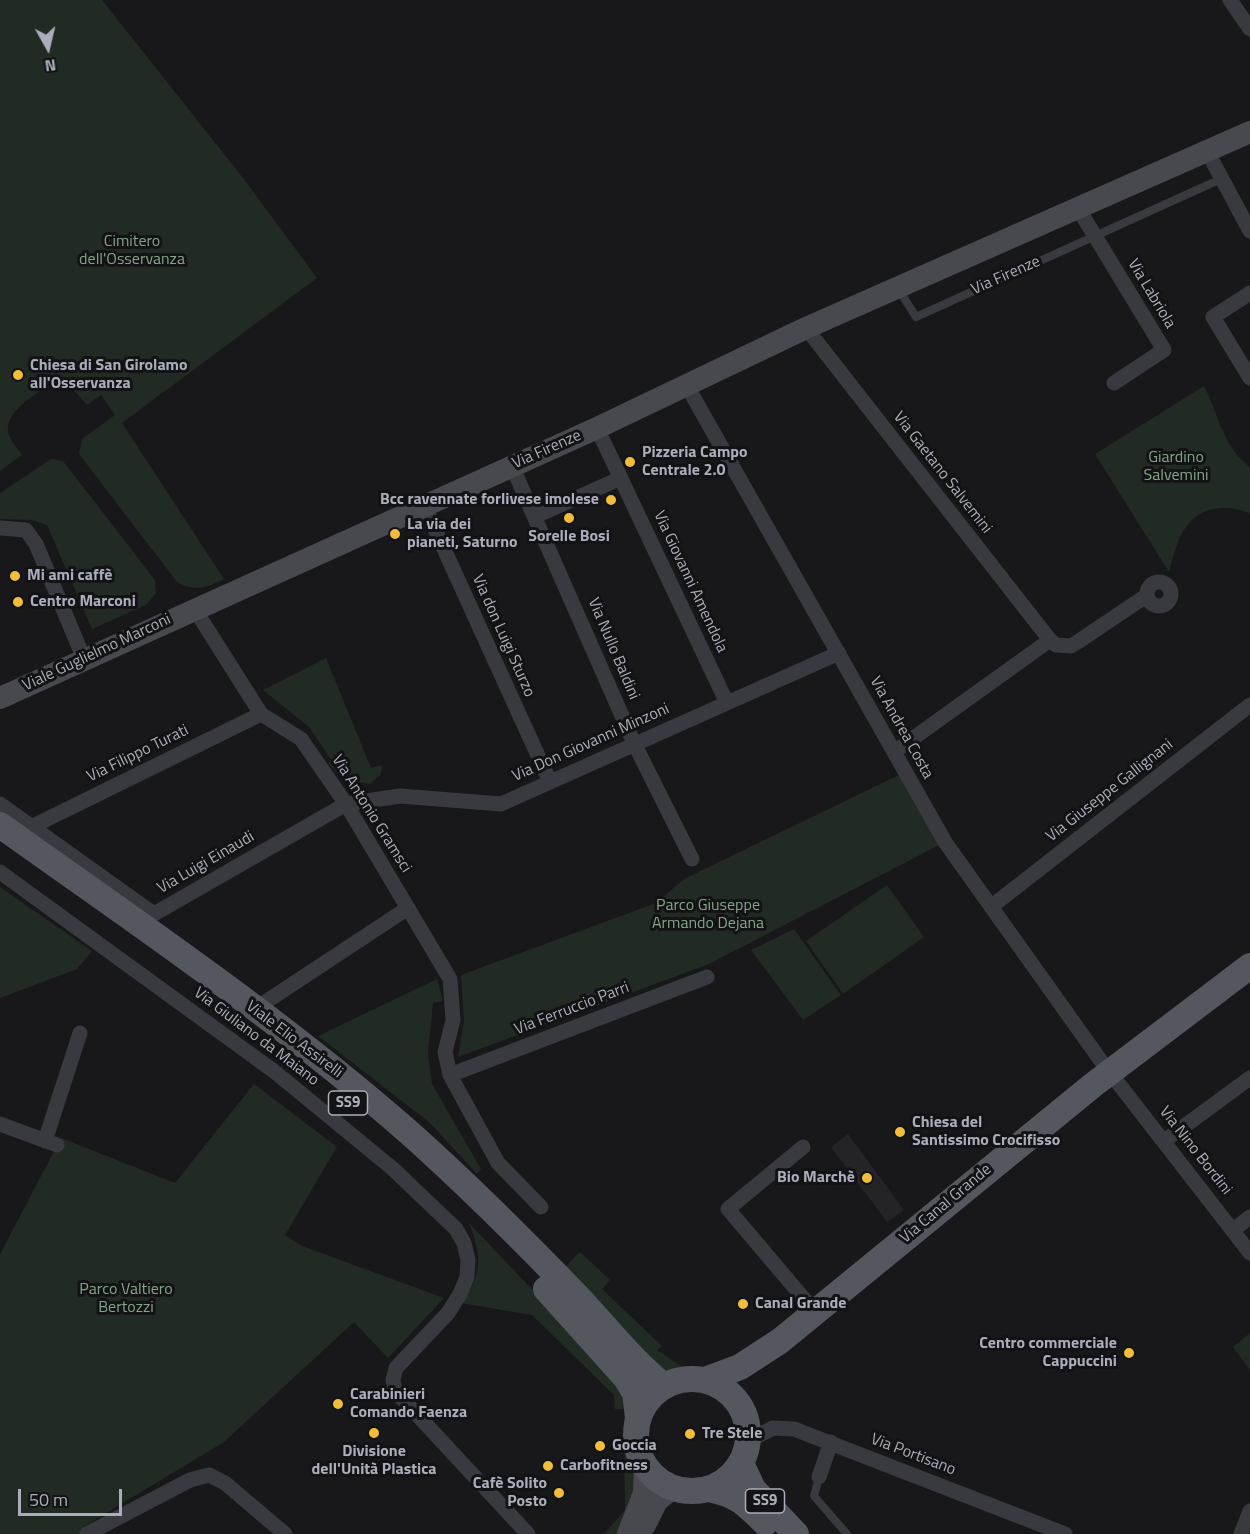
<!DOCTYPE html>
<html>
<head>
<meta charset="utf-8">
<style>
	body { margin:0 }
	#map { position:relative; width:1250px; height:1534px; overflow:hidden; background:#18181a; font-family:"Titillium Web",sans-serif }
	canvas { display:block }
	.north { position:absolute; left:18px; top:18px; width:60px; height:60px; -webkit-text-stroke:4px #131315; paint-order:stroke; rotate:172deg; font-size:16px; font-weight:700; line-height:24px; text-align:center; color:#abaeba }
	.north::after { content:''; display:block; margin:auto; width:21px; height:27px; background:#abaeba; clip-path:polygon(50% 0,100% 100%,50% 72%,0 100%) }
	.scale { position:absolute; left:18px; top:1489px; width:104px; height:27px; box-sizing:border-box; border:3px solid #abaeba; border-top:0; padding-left:8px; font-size:18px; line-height:21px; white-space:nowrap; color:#abaeba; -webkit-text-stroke:4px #131315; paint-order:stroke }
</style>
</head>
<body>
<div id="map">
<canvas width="1250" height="1534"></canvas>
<div class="north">N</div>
<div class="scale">50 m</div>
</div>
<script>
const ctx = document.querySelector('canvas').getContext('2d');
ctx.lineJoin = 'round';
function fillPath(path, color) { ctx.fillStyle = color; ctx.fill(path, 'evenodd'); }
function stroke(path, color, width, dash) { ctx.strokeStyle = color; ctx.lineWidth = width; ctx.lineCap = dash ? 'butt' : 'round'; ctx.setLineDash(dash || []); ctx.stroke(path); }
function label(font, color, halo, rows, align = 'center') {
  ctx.font = font + ' "Titillium Web",sans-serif'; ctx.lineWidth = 6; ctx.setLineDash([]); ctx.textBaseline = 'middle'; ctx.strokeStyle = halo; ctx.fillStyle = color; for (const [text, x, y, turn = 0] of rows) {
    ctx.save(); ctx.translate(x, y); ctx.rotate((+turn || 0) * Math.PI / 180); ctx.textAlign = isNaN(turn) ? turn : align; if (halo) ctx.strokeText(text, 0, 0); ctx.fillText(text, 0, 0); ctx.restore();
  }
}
const built = new Path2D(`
	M848,1134L904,1210L887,1222L831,1147Z`);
const green = new Path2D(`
	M0,0H102L243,178L317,278L122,423L224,579C206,588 195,592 177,582L79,454L82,439L115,415L101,395L87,405C80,397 73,386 62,385C44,384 11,408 8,426C6,437 16,446 22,455L0,471Z
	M1204,386C1220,417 1221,444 1250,467V513C1242,511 1234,508 1227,508C1186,506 1177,541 1169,572L1095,454Z
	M51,459L63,461L155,580L156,593L146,605L92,629L47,525L32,520L0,519V493Z
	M326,658L371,768L381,765L382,768L380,775L370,784C351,781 340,778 328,763L332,761L309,727L263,690Z
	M905,772L945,842L709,964L458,1057L464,1021L461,975L656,903L684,879Z
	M887,885L924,937L843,994L806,941Z
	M0,887L92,951L77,969L0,998Z
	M794,929L841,995L803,1020L751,950Z
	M437,979L443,1001L433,1003L428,1052L432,1084L481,1169L477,1174L429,1122L318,1036Z
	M254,1084L337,1147L285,1235L302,1246L444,1298L388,1358L354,1322L224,1442L83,1527L86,1534H0V1254L61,1138L175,1183Z
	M469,1223L626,1388L628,1446L640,1482L620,1534H604L625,1510L624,1409H615L614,1395L532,1315L461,1303C483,1273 482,1257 469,1223Z
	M580,1252L610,1280L602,1289L662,1346L657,1350L686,1369L666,1373L656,1368L564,1268Z
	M1250,1333V1370L1233,1347Z`);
const lane = new Path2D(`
	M899,290L916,317L1221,179
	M819,1477L814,1496L847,1534`);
const street = new Path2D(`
	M1230,0L1250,29
	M1207,151L1250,231
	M1078,208L1164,350L1114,383
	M1250,293L1213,317L1250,378
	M806,328L1050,640L894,752
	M687,386L945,842L1101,1061L1250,1253
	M597,428L727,703
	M512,466L634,743L692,859
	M424,505L550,782
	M536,516L621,478
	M0,528L26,530L36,544L84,659
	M1147 594a12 12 0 1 1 24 0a12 12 0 1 1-24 0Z
	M194,608L261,714L301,739L346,804L450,979L453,1020L445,1052L450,1075L498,1163L541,1207
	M1050,640L1056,645L1071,646L1079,641L1146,596
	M0,804L154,914L346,804L400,796L501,804L839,653
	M31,827L261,714
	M0,872L275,1072L392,1168L456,1229L464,1243L468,1260L467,1277L460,1294L448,1313L396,1368L393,1380L395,1391L528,1534
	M992,906L1250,705
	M264,1003L408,908
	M450,1075L707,977
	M0,1124L57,1145
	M45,1141L80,1033
	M1164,1141L1250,1078
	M803,1147L728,1209L816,1313
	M1233,1230L1250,1217
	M748,1441L773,1428L794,1429L1065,1534
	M819,1477L831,1442
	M87,1534L190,1480L209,1475L225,1483L285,1534
	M1241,1534L1250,1511`);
const secondary = new Path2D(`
	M0,698L597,428L806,328L1250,132
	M645,1525L657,1501L673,1488
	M628,1534L644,1493L645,1466`);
const primary = new Path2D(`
	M0,825C140,925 284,1022 413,1136C471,1188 525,1242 579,1298C607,1328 632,1360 664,1386
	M546,1289L626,1378L635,1393L638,1417
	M636 1435a56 56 0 1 1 112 0a56 56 0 1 1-112 0Z
	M705,1380L740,1367L780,1341L1093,1085L1250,966
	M741,1463L753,1489L796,1534
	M708,1489C736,1494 745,1503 765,1523`);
const markers = [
	[18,375,6,"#f1bd3a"],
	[630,462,6,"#f1bd3a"],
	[611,500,6,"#f1bd3a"],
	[569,518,6,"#f1bd3a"],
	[395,534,6,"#f1bd3a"],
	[15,576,6,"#f1bd3a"],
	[18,602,6,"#f1bd3a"],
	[900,1132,6,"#f1bd3a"],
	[867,1178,6,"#f1bd3a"],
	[743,1304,6,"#f1bd3a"],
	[1129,1353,6,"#f1bd3a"],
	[338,1404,6,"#f1bd3a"],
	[374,1433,6,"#f1bd3a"],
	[690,1434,6,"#f1bd3a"],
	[600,1446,6,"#f1bd3a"],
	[548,1466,6,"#f1bd3a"],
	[559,1493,6,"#f1bd3a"]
];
const shields = [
	[348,1103,39],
	[765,1501,39]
];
const shieldNames = [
	["SS9",348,1103],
	["SS9",765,1501]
];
const parkNames = [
	["Cimitero",132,242],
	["dell'Osservanza",132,260],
	["Giardino",1176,458],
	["Salvemini",1176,476],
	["Parco Giuseppe",708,906],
	["Armando Dejana",708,924],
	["Parco Valtiero",126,1290],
	["Bertozzi",126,1308]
];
const streetNames = [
	["Via Firenze",1006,276,-24],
	["Via Labriola",1151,294,59],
	["Via Firenze",547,450,-24],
	["Via Gaetano Salvemini",942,473,52],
	["Via Giovanni Amendola",690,582,65],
	["Via don Luigi Sturzo",503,636,66],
	["Via Nullo Baldini",613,649,67],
	["Viale Guglielmo Marconi",97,653,-25],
	["Via Andrea Costa",901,728,61],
	["Via Don Giovanni Minzoni",591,743,-24],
	["Via Filippo Turati",138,754,-26],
	["Via Giuseppe Gallignani",1110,791,-38],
	["Via Antonio Gramsci",371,814,58],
	["Via Luigi Einaudi",206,863,-30],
	["Via Ferruccio Parri",572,1009,-21],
	["Via Giuliano da Maiano",256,1037,37],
	["Viale Elio Assirelli",294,1040,37],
	["Via Nino Bordini",1195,1151,52],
	["Via Canal Grande",946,1204,-40],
	["Via Portisano",913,1455,21]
];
const poiNames = [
	["Chiesa di San Girolamo",30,366],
	["all'Osservanza",30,384],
	["Pizzeria Campo",642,453],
	["Centrale 2.0",642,471],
	["Bcc ravennate forlivese imolese",599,500,"right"],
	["La via dei",407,525],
	["pianeti, Saturno",407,543],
	["Sorelle Bosi",569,537,"center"],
	["Mi ami caffè",27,576],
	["Centro Marconi",30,602],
	["Chiesa del",912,1123],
	["Santissimo Crocifisso",912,1141],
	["Bio Marchè",855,1178,"right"],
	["Canal Grande",755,1304],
	["Centro commerciale",1117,1344,"right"],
	["Cappuccini",1117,1362,"right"],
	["Carabinieri",350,1395],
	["Comando Faenza",350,1413],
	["Tre Stele",702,1434],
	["Goccia",612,1446],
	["Divisione",374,1452,"center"],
	["dell'Unità Plastica",374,1470,"center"],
	["Carbofitness",560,1466],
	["Cafè Solito",547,1484,"right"],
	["Posto",547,1502,"right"]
];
fillPath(built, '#242427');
fillPath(green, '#222a24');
stroke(lane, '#393a3f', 8);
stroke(street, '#393a3f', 15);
stroke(secondary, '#47494f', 22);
stroke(primary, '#55575e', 26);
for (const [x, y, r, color] of markers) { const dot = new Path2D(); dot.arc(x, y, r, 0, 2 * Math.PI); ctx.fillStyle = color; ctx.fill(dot); stroke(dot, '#131315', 2); }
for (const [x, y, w] of shields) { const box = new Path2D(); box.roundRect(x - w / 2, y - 12, w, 24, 4.5); ctx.fillStyle = '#131315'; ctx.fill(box); stroke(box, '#abaeba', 1.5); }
label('bold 15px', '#abaeba', null, shieldNames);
label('16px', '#82a586', '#131315', parkNames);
label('16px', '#abaeba', '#131315', streetNames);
label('bold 16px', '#abaeba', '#131315', poiNames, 'left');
</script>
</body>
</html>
